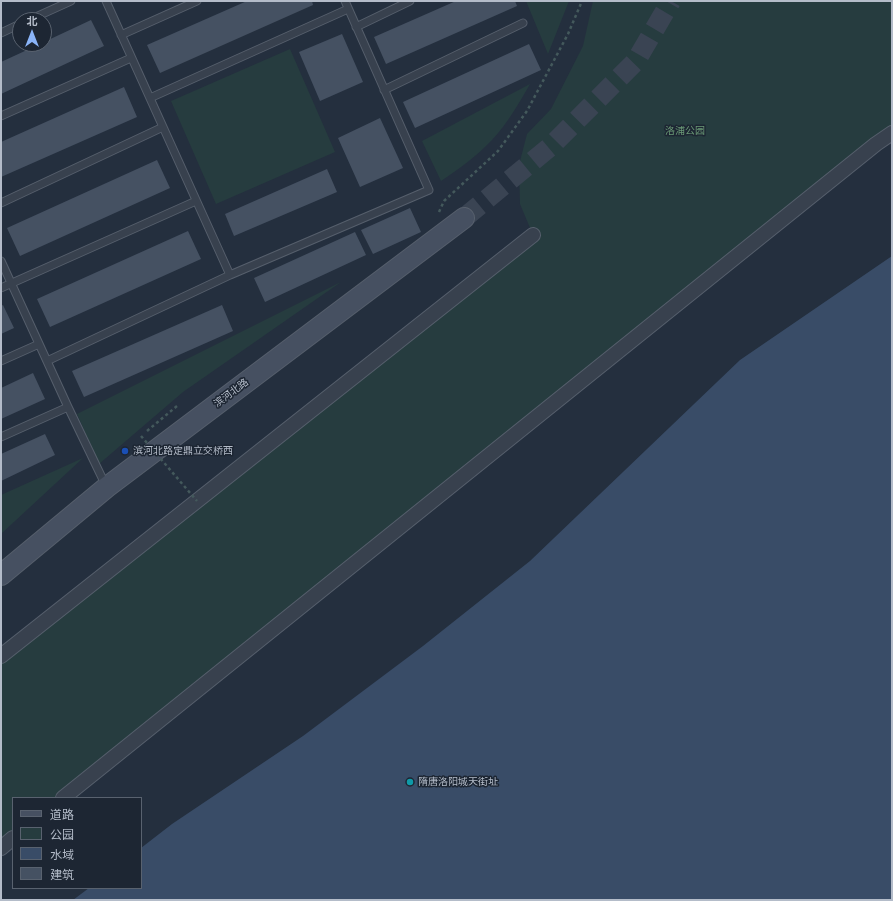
<!DOCTYPE html>
<html>
<head>
<meta charset="utf-8">
<style>
	body { margin:0 }
	#map { position:relative; width:893px; height:901px; overflow:hidden; background:#242f3e; font-family:"Asap Condensed","Noto Sans SC",sans-serif }
	canvas { display:block }
	.frame { position:absolute; inset:0; border:2px solid #b4bcc9; pointer-events:none }
	.legend { position:absolute; left:12px; top:797px; width:130px; height:92px; box-sizing:border-box; background:#1d2633; border:1px solid #59626f; margin:0; padding:5px 7px; list-style:none; font-size:12px; color:#b4bcc9 }
	.legend li { display:flex; align-items:center; gap:8px; height:20px }
	.legend b { width:20px; border:1px solid #59626f }
	.north { position:absolute; left:12px; top:12px; width:40px; height:40px; box-sizing:border-box; background:#1d2633; border:1px solid #59626f; border-radius:50%; rotate:0deg; font-size:11px; font-weight:700; line-height:16px; text-align:center; color:#b4bcc9 }
	.north::after { content:''; display:block; margin:auto; width:14px; height:18px; background:#8ab4f8; clip-path:polygon(50% 0,100% 100%,50% 72%,0 100%) }
</style>
</head>
<body>
<div id="map">
<canvas width="893" height="901"></canvas>
<div class="frame"></div>
<ul class="legend">
<li><b style="height:5px;background:#465061"></b>道路</li>
<li><b style="height:11px;background:#263c3f"></b>公园</li>
<li><b style="height:11px;background:#394c67"></b>水域</li>
<li><b style="height:11px;background:#455162"></b>建筑</li>
</ul>
<div class="north">北</div>
</div>
<script>
const ctx = document.querySelector('canvas').getContext('2d');
ctx.lineJoin = 'round';
function fillPath(path, color) { ctx.fillStyle = color; ctx.fill(path, 'evenodd'); }
function stroke(path, color, width, dash) { ctx.strokeStyle = color; ctx.lineWidth = width; ctx.lineCap = dash ? 'butt' : 'round'; ctx.setLineDash(dash || []); ctx.stroke(path); }
function label(font, color, halo, rows, align = 'center') {
  ctx.font = font + ' "Asap Condensed","Noto Sans SC",sans-serif'; ctx.lineWidth = 3; ctx.setLineDash([]); ctx.textBaseline = 'middle'; ctx.strokeStyle = halo; ctx.fillStyle = color; for (const [text, x, y, turn = 0] of rows) {
    ctx.save(); ctx.translate(x, y); ctx.rotate((+turn || 0) * Math.PI / 180); ctx.textAlign = isNaN(turn) ? turn : align; if (halo) ctx.strokeText(text, 0, 0); ctx.fillText(text, 0, 0); ctx.restore();
  }
}
const green = new Path2D(`
	M526,1H569L548,54Z
	M593,1H892V133L63,798H13V838L1,848V656L533,235L520,204L519,165L527,134L551,109L583,46Z
	M290,49L335,152L216,204L171,101Z
	M530,84C519,103 508,123 492,140C477,156 459,169 441,181L422,141Z
	M341,282L183,392L99,464L77,414Z
	M83,458L1,534V495Z`);
const water = new Path2D(`
	M892,256V900H73L89,888H141V848L172,824L303,736L423,646L530,561L740,360Z`);
const building = new Path2D(`
	M247,1H312L313,5L160,73L147,45Z
	M456,1H515L517,6L386,64L374,37Z
	M91,20L104,46L1,94V62L40,44H44V42Z
	M342,34L363,82L320,101L299,52Z
	M529,44L541,70L415,128L403,102Z
	M124,87L137,117L1,177V142Z
	M380,118L403,168L360,187L338,138Z
	M157,160L170,188L20,256L7,228Z
	M327,169L337,192L234,236L225,214Z
	M410,208L421,232L373,254L361,230Z
	M188,231L201,259L50,327L37,299Z
	M355,232L366,255L265,302L254,278Z
	M3,305L14,328L1,334V306Z
	M222,305L233,331L84,397L72,371Z
	M33,373L45,399L1,419V388Z
	M45,434L55,455L1,481V454Z`);
const secondaryTunnel = new Path2D(`
	M464,218L551,146L636,61L671,1`);
const path = new Path2D(`
	M439,212L444,201L498,151L527,111L568,34L582,1
	M147,431L177,406`);
const lane = new Path2D(`
	M106,1L230,275
	M29,20L71,1
	M356,27L410,1
	M1,33L20,24
	M121,35L197,1
	M384,90L523,23
	M150,98L348,9
	M1,116L131,58
	M1,203L163,127
	M1,261L68,407L106,486
	M1,288L196,201
	M1,361L39,344
	M47,361L230,275L429,190L345,1
	M1,437L68,407`);
const street = new Path2D(`
	M1,656L533,235
	M63,798L876,144L892,133
	M1,848L13,838`);
const secondary = new Path2D(`
	M1,575L107,487L464,218`);
const pathBridge = new Path2D(`
	M141,436L197,501`);
const markers = [
	[125,451,4,"#1a4fb4"],
	[410,782,4,"#0f9aa8"]
];
const parkNames = [
	["洛浦公园",685,131]
];
const streetNames = [
	["滨河北路",231,393,-37]
];
const poiNames = [
	["滨河北路定鼎立交桥西",133,451],
	["隋唐洛阳城天街址",418,782]
];
fillPath(green, '#263c3f');
fillPath(water, '#394c67');
fillPath(building, '#455162');
stroke(secondaryTunnel, '#3a4453', 20, [20, 10]);
stroke(lane, '#565f6c', 9);
stroke(street, '#565f6c', 16);
stroke(secondary, '#565f6c', 22);
stroke(path, '#44595c', 2.5, [3, 3]);
stroke(lane, '#38414e', 7);
stroke(street, '#38414e', 14);
stroke(secondary, '#465061', 20);
stroke(pathBridge, '#44595c', 2.5, [3, 3]);
for (const [x, y, r, color] of markers) { const dot = new Path2D(); dot.arc(x, y, r, 0, 2 * Math.PI); ctx.fillStyle = color; ctx.fill(dot); stroke(dot, '#1d2633', 1.5); }
label('10px', '#6b9a76', '#1d2633', parkNames);
label('10px', '#b4bcc9', '#1d2633', streetNames);
label('10px', '#b4bcc9', '#1d2633', poiNames, 'left');
</script>
</body>
</html>
